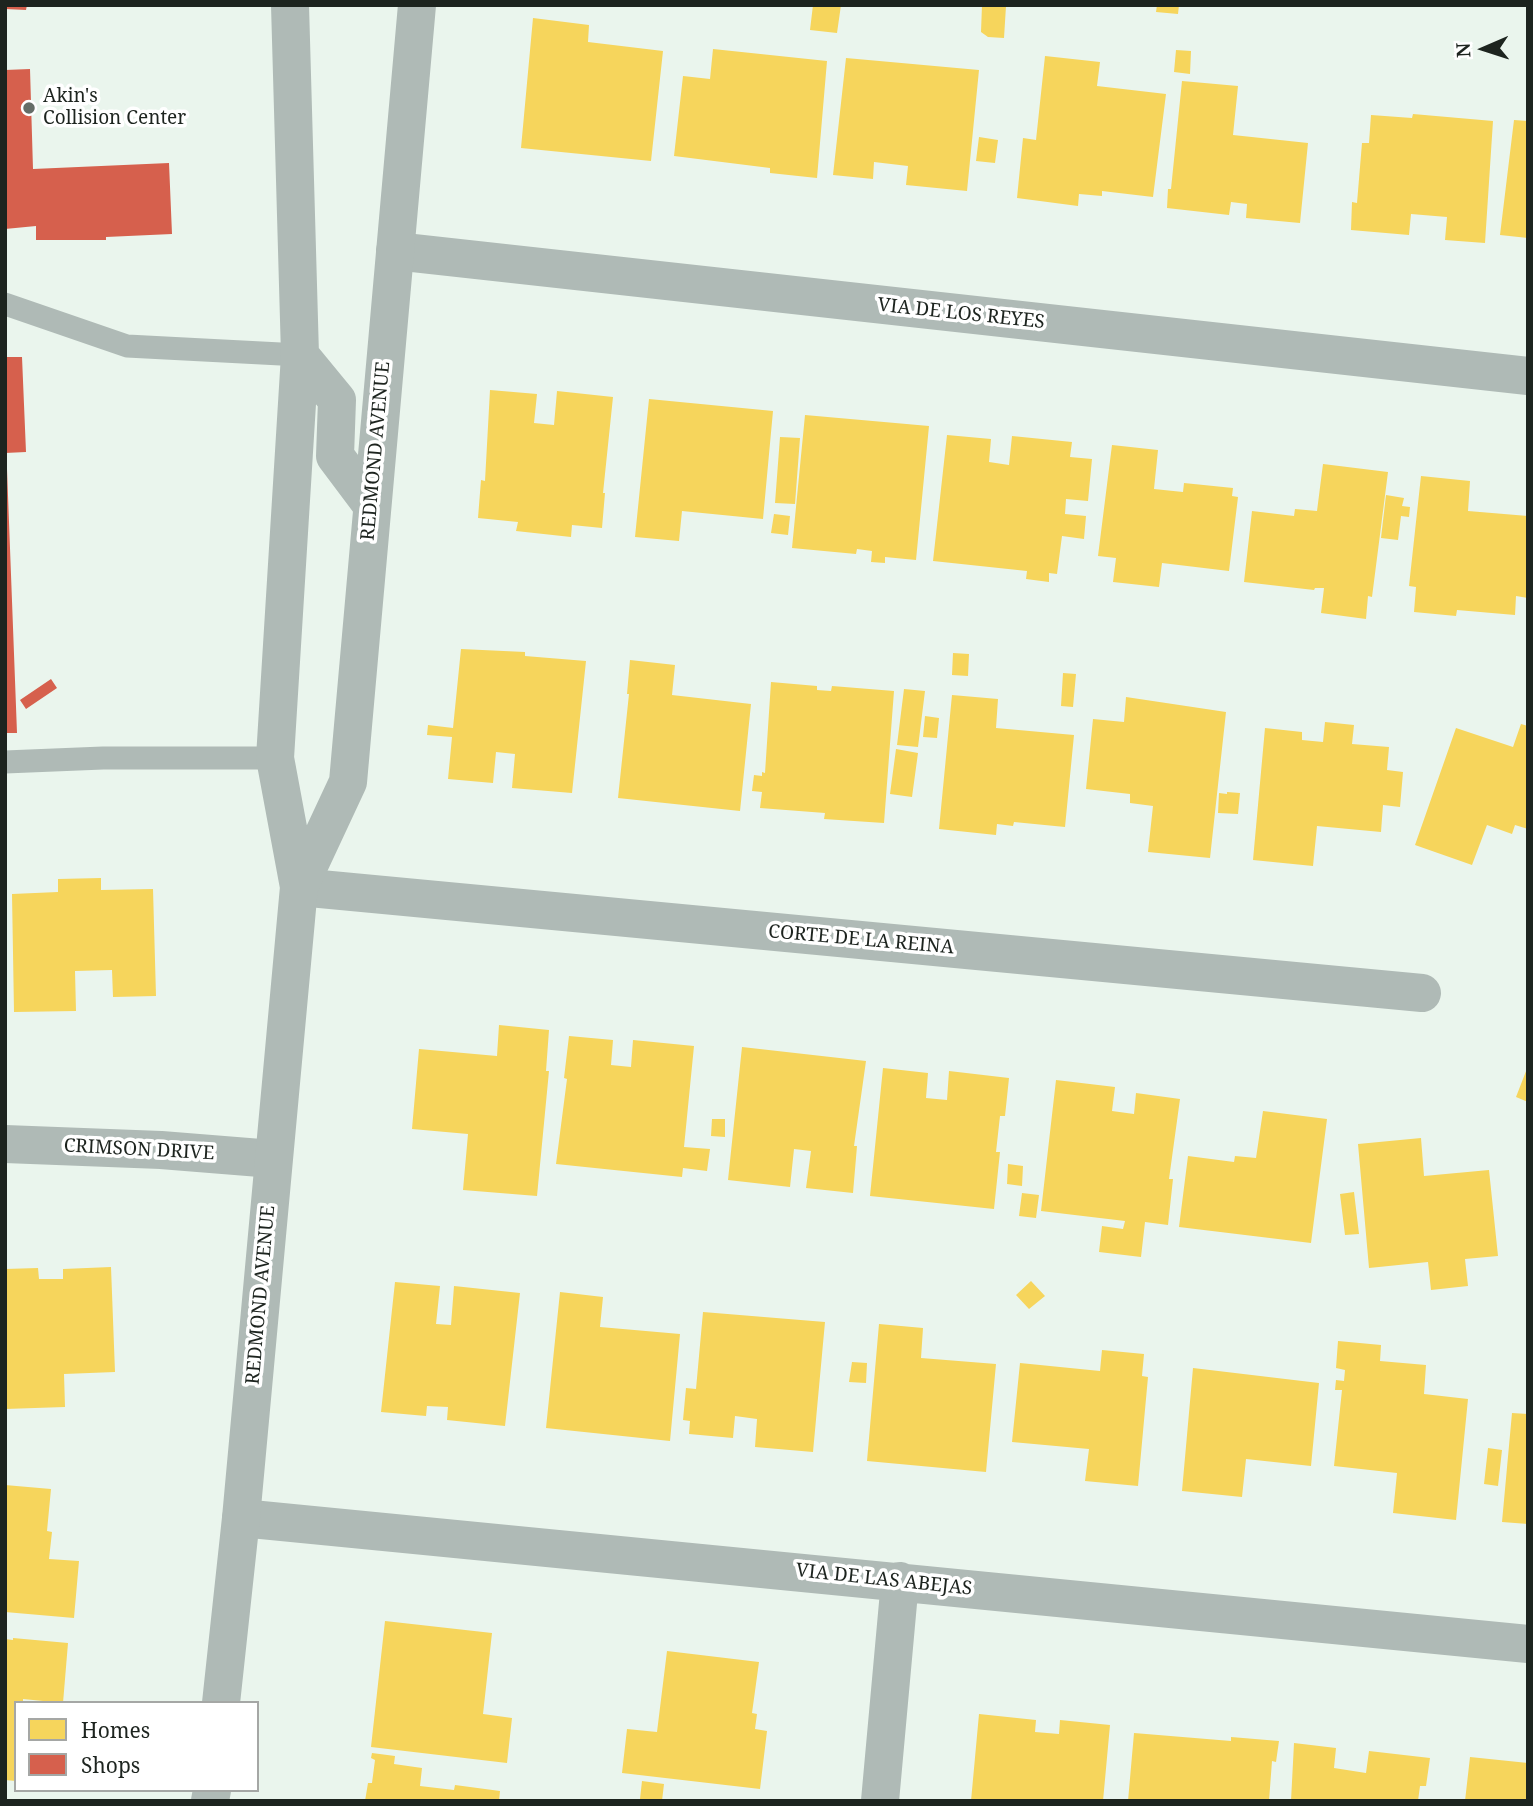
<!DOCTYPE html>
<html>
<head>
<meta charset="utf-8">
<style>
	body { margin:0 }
	#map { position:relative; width:1533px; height:1806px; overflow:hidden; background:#eaf5ed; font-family:"Noto Serif",serif }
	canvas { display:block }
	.frame { position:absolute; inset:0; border:7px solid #1d241f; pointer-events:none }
	.legend { position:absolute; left:14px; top:1701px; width:245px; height:91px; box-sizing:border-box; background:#fff; border:2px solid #a5a7a5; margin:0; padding:9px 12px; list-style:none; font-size:21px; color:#1d241f }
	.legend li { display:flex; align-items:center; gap:14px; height:35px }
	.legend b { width:35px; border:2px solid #a5a7a5 }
	.north { position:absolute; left:1449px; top:14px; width:70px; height:70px; -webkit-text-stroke:5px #fff; paint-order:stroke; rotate:267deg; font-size:19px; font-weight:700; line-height:28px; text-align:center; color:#1d241f }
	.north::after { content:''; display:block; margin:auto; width:24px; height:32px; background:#1d241f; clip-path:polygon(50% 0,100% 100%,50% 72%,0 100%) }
</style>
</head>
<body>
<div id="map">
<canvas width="1533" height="1806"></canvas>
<div class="frame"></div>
<ul class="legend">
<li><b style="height:19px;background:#f6d55c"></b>Homes</li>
<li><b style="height:19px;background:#d6604d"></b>Shops</li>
</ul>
<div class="north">N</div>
</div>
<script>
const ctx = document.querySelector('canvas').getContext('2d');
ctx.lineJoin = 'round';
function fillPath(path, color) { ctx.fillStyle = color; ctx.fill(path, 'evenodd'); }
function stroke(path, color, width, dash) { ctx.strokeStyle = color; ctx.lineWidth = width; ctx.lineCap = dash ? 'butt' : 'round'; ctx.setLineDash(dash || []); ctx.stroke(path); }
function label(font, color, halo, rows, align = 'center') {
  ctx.font = font + ' "Noto Serif",serif'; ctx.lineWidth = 7; ctx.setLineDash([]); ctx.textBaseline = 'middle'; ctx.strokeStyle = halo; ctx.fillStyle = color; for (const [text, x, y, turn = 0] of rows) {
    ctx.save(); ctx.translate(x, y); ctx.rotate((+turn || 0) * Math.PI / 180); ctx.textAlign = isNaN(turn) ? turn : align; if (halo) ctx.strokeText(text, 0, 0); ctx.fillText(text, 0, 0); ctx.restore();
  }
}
const homes = new Path2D(`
	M813,5H841L837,33L810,30Z
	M982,5L1006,6L1004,38L988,37L981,32Z
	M1157,5H1179L1178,14L1156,12Z
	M533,18L589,25L588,42L663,51L651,161L521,148Z
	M713,49L827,61L817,178L770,173V168L674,156L683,76L710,79Z
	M1176,50L1191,51L1190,74L1174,72Z
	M1045,56L1100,62L1097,86L1166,94L1153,197L1102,191V196L1079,194L1078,206L1017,198L1023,138L1036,140Z
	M846,58L979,70L967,191L906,185L908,166L874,162L873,179L833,175Z
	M1182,81L1238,86L1233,135L1308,143L1300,223L1246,218L1247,204L1231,202L1229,215L1167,208L1168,189H1171Z
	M1413,114L1493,121L1485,243L1445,240L1447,217L1411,214L1409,235L1351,230L1352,202L1357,203L1362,143H1369L1371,115L1412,118Z
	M1514,120L1528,121V238L1500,235Z
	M979,137L998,140L995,163L976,161Z
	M490,390L537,394L534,423L554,425L557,391L613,397L603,493H605L602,528L572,525L571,537L516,531L518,522L478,518L481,480L485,481Z
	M649,399L773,411L763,519L682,511L679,541L635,537Z
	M805,415L929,426L916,560L885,557V563L871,562L872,551L857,549L856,554L792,548Z
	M947,435L991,439L989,462L1009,465L1012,436L1072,442L1070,457L1092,459L1088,501L1066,499L1065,514L1086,516L1084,539L1062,536L1057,574L1049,573V582L1026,579L1027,571L933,561Z
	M780,437L800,438L795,504L775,503Z
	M1112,445L1158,450L1154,489L1183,492L1184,483L1233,488L1232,496L1238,497L1229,571L1162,563L1159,587L1113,582L1116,558L1098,556Z
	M1323,464L1388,472L1372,597L1368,596L1366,619L1321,613L1324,588H1315L1314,590L1244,582L1252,511L1294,516L1295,509L1317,511Z
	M1421,476L1470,481L1468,511L1528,516V598L1516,596L1515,615L1457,610L1456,616L1414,612L1416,587L1409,586Z
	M1386,495L1404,498L1402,506L1410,507L1409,517L1401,516L1398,540L1381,538Z
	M774,514L790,516L788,535L771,533Z
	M461,649L525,652V656L586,661L572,793L512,788L515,754L496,752L493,783L448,779L452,737L427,735L428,725L453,728Z
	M953,653L969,654L968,676L952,675Z
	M630,660L675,665L672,695L751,704L740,811L618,798L629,694H627Z
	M1063,673L1076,674L1073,707L1061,706Z
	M771,682L817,686V690L831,691L832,686L894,691L884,823L824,819L825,813L760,808L762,792L752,791L754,775L762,776V772L765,773Z
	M904,689L925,691L918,747L897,745Z
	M952,695L998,699L996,728L1074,735L1065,827L1014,822L1013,826L997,824L996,835L939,829Z
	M1126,697L1226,712L1210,858L1148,852L1153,806L1130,803V794L1086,789L1093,719L1124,722Z
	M925,716L939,718L937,738L923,737Z
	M1325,722L1354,725L1352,744L1389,747L1387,770L1403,772L1400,807L1383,805L1381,832L1317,826L1313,866L1253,860L1265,728L1302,732V740L1323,742Z
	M1521,724L1528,726V829L1515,825L1512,834L1487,825L1472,865L1415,845L1456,728L1513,747Z
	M896,749L918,753L912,797L890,794Z
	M1227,792L1240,793L1238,814L1218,813L1219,793L1227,794Z
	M101,878V890L153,889L156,996L113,997L112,970L75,971L76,1011L14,1012L12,894L58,892V879Z
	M499,1025L549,1030L546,1071H549L537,1196L463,1190L468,1134L412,1129L419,1049L497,1056Z
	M569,1036L613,1040L611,1065L631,1067L633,1040L694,1046L684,1147L710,1149L707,1171L683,1168L682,1177L556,1164L567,1079L564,1078Z
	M742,1047L866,1061L854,1146H857L853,1193L806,1188L811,1151L794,1149L790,1187L728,1180Z
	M1528,1066V1102L1516,1097Z
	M883,1068L928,1073L926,1098L947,1100L949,1071L1009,1078L1005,1116H1000L996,1152H1000L994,1209L870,1196Z
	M1056,1080L1115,1087L1112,1111L1134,1114L1136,1093L1180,1099L1169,1179H1173L1168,1225L1145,1222L1141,1257L1099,1252L1102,1226L1123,1229L1125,1221L1041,1211Z
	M1263,1111L1327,1119L1311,1243L1179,1227L1188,1156L1234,1162L1235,1156L1256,1158Z
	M712,1119H725V1137L711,1136Z
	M1421,1138L1424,1176L1489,1170L1498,1256L1465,1259L1468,1286L1431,1290L1428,1262L1369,1268L1358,1144Z
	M1008,1164L1023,1166L1022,1186L1007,1184Z
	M1354,1192L1359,1234L1345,1235L1340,1194Z
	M1022,1193L1039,1195L1036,1218L1019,1216Z
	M111,1267L115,1372L64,1374L65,1407L5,1409V1269L38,1268L39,1279H63V1269Z
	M1031,1281L1045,1296L1029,1309L1016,1295Z
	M395,1282L440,1286L436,1324L451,1325L454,1286L520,1293L505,1426L447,1420L448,1407L427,1406L426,1416L381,1412Z
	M560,1292L603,1297L600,1327L680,1334L670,1441L546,1428Z
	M703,1312L825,1322L813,1452L755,1447L757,1419L735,1416L733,1438L689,1434L690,1421L683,1420L686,1388L696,1389Z
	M879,1324L923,1328L921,1358L996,1364L986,1472L867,1461Z
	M1338,1341L1381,1345L1380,1361L1426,1365L1424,1394L1468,1399L1456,1520L1393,1513L1397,1473L1334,1466L1342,1390H1335L1336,1380L1344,1381L1345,1370L1336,1368Z
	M1102,1350L1144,1354L1142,1376L1148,1377L1138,1486L1085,1481L1089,1449L1012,1442L1020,1363L1100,1371Z
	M852,1362L867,1363L866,1383L849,1382Z
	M1193,1368L1319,1383L1311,1466L1246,1459L1242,1497L1182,1491Z
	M1512,1413L1528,1414V1524L1502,1522Z
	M1488,1448L1502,1450L1498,1486L1484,1484Z
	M5,1485L51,1489L47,1531L52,1532L49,1559L79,1561L74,1618L5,1612Z
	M385,1621L492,1633L483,1714L512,1718L507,1763L371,1747Z
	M13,1638L68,1643L63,1703L23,1699V1703H16V1781L5,1780V1639L13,1640Z
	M667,1651L759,1662L752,1713L757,1714L755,1729L767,1731L760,1789L622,1773L627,1729L657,1732Z
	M979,1714L1036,1720L1035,1732L1059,1734L1060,1720L1110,1725L1103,1801H971Z
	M1134,1733L1231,1741V1737L1279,1741L1276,1762L1272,1761L1269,1801H1128Z
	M1294,1743L1336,1748L1334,1768L1366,1773L1369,1751L1430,1758L1426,1786H1420L1418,1801H1291Z
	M372,1753L395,1756L394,1764L422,1768L420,1786L454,1790L455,1785L500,1791L499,1801H365L368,1783H372L375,1760L371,1758Z
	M1470,1757L1528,1763V1801H1465Z
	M642,1781L664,1784L662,1801L640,1799Z`);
const shops = new Path2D(`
	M5,5H27L26,10L5,9Z
	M30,69L33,169L169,163L172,234L106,237V240H36V226L5,229V70Z
	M5,357H22L26,452L5,453Z
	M5,469H7L17,733H5Z
	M51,679L57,688L26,709L20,700Z`);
const service = new Path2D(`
	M5,304L127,346L300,355
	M5,762L103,758H275`);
const minor = new Path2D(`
	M395,251L1528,376
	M299,887L1422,993
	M5,1144L161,1150L273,1159
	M241,1518L1528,1644
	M880,1801L900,1581`);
const tertiary = new Path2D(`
	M300,355L337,400L335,456L371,504
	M299,887L348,782L417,5
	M221,1703L241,1518L299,887L275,758L300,355L290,5
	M210,1801L212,1790`);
const markers = [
	[29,108,7,"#656d67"]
];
const poiNames = [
	["Akin's",43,97],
	["Collision Center",43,119]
];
const streetNames = [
	["VIA DE LOS REYES",961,314,6],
	["REDMOND AVENUE",376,451,-85],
	["CORTE DE LA REINA",861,940,5],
	["CRIMSON DRIVE",139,1150,3],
	["REDMOND AVENUE",261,1295,-85],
	["VIA DE LAS ABEJAS",884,1580,6]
];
fillPath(homes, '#f6d55c');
fillPath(shops, '#d6604d');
stroke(service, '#afbab6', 23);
stroke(minor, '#afbab6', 38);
stroke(tertiary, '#afbab6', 38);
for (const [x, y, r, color] of markers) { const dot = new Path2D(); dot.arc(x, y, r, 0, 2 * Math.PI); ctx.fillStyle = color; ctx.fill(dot); stroke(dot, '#fff', 2.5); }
label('19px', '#1d241f', '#fff', poiNames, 'left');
label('19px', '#1d241f', '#fff', streetNames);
</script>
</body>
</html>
